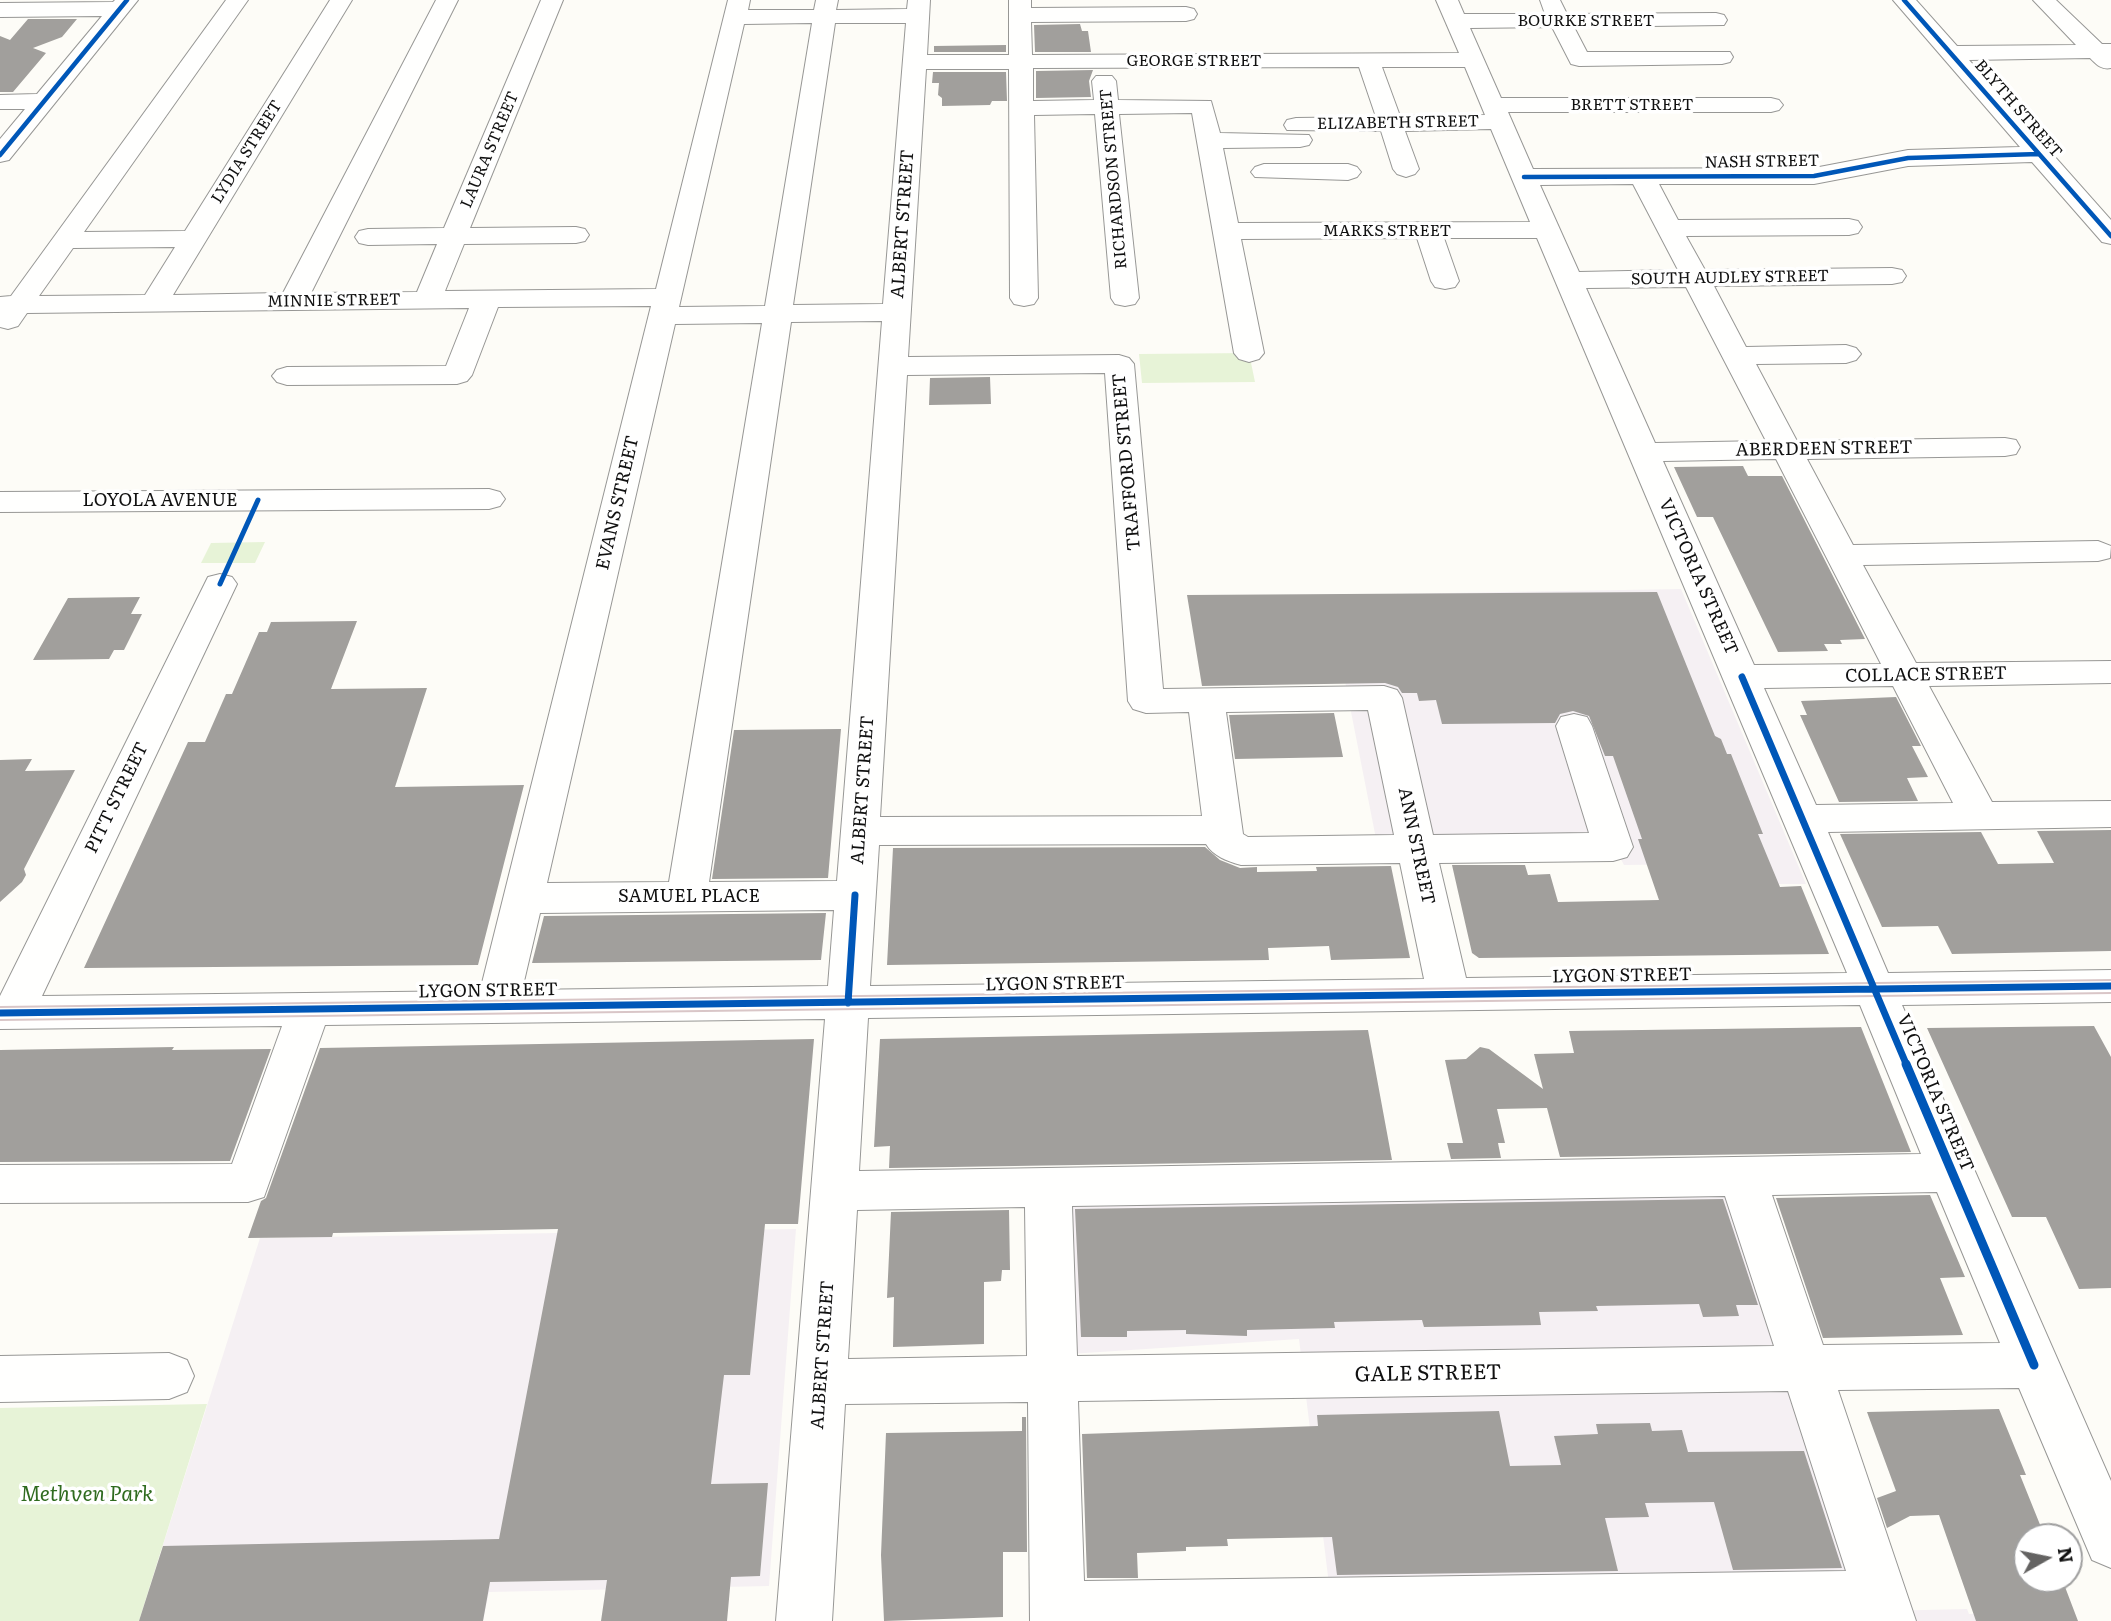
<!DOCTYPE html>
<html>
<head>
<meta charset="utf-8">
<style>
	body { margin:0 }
	#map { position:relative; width:2111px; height:1621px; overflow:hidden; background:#fdfcf7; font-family:Literata,serif }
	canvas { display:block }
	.north { position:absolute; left:2013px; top:1523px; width:70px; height:70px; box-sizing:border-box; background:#fff; border:2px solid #a0a0a0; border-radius:50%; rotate:81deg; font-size:19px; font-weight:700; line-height:28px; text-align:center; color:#111 }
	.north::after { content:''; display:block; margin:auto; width:24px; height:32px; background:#646362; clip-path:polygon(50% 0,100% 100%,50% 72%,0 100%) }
</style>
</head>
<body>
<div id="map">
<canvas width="2111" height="1621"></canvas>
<div class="north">N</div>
</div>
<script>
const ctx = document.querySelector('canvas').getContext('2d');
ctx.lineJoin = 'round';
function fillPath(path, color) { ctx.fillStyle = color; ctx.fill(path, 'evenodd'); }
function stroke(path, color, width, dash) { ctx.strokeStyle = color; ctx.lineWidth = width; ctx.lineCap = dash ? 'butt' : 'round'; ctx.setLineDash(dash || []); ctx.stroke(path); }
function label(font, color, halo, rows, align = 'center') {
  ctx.font = font + ' Literata,serif'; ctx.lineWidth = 7; ctx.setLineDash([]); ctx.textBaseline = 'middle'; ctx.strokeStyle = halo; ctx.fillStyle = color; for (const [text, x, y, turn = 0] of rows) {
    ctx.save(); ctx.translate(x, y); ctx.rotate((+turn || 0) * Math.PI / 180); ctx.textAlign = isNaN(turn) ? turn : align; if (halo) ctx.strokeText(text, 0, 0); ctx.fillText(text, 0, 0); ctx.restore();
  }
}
const industrial = new Path2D(`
	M1681,589L1806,884H1722L1714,864L1624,865L1617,852L1379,854L1328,595Z
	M1738,1181L1880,1611L1967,1609L1969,1614L1999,1613L2002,1621H1725L1331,1601L1299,1339L1054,1355L1051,1191Z
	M796,1229L769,1586L489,1592L483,1621H139L260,1238Z`);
const green = new Path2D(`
	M1249,353L1255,382L1142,383L1139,354Z
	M265,542L255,563H201L211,543Z
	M207,1404L139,1621H0V1408Z`);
const building = new Path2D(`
	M28,19H77L62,37L33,48L46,53L13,92H0V36L10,40Z
	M1080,24L1082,31H1088L1091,52H1035L1034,25Z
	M1006,45V52H934V46Z
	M1093,70L1089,81L1091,97L1036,98V71Z
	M933,72H1006L1007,101H992L990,105L942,106V98L938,95L939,83H932Z
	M990,377L991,404L929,405L930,378Z
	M1743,466L1748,476H1782L1865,639L1840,640L1842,644H1824L1828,651L1778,652L1713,517H1697L1674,467Z
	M1657,592L1715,736L1721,739L1727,754H1731L1763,834H1758L1780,887L1801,886L1829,954L1479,958L1472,953L1452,865H1525L1528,875L1550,874L1558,902L1659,900L1638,839H1642L1613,756H1605L1589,716L1573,711L1560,714L1555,723L1442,724L1436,700L1419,701L1417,693H1402L1398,687L1385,683L1202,686L1187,595Z
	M140,597L131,614H142L124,650H114L109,659L33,660L68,598Z
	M357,621L331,689L427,688L395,787L524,785L478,965L84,968L188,742H205L226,694H232L259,632H267L271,622Z
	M1896,697L1921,746H1912L1928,777L1907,778L1918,801L1839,802L1800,715H1807L1801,701Z
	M1334,713L1343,757L1235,759L1229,715Z
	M841,729L828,878L712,879L734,730Z
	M32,759L25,771L75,770L24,869L26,875L22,882L0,902V760Z
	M2111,830V951L1952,954L1938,926L1882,927L1840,834L1981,832L1998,864L2054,863L2037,831Z
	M1205,847L1220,860L1240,868L1257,867V872L1317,871L1316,867L1391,866L1410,958L1331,960L1329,946L1268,948L1269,960L887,965L893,848Z
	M826,913L821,960L532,963L544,916Z
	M2094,1026L2111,1057V1288L2079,1289L2046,1217H2012L1927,1028Z
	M1861,1027L1911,1152L1560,1157L1547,1108L1497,1109L1505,1143H1498L1501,1158L1451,1159L1447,1143H1463L1445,1060L1466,1059L1480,1047L1489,1049L1543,1089L1534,1054L1574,1053L1569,1031Z
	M1368,1030L1392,1160L889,1168L890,1146L874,1147L880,1039Z
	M814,1039L798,1224H765L750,1375H724L711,1484L768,1483L760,1576L731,1577L727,1621H601L607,1580L490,1582L483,1621H139L163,1546L499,1539L558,1229L333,1233L332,1237L248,1238L261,1201L266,1198L320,1048Z
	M174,1047L172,1050L271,1049L230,1161L0,1162V1050Z
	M1930,1195L1965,1277L1940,1278L1963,1335L1823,1338L1776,1198Z
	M1723,1199L1758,1305H1736L1739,1316L1703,1317L1699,1304L1596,1306L1598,1311L1539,1312L1541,1325L1424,1327L1422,1320L1334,1322L1335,1328L1247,1330V1336L1186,1334V1330L1127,1331V1337H1081L1075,1209Z
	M1009,1210L1010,1270H1002L1001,1281L984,1282V1344L893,1347L894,1297L887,1298L891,1212Z
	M1999,1409L2026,1475H2020L2045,1537H2027V1579H2062L2078,1621H1976L1939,1515L1910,1516L1887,1528L1877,1498L1896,1491L1867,1412Z
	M1499,1411L1510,1466L1561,1465L1554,1436L1598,1434L1596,1424L1650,1423L1652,1431L1682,1430L1688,1452L1804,1451L1842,1568L1733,1570L1714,1502L1645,1503L1649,1517L1605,1518L1618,1571L1337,1575L1332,1537L1227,1539L1228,1546L1186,1547V1551L1137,1553L1138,1578H1087L1082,1434L1318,1426L1317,1415Z
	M1022,1417H1026L1027,1552H1003V1617L884,1621L881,1555L886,1433L1022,1431Z`);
const minor = new Path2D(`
	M115,0H138L9,160L0,162V139L25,109H0V95L37,94L102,16L0,17V3L113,2Z
	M226,0H248L84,232L185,231L330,0H352L173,295L283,293L436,0H458L311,293L417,292L437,244L368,245L359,243L355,237L359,231L368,229L444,228L541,0H563L470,228L576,227L585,229L589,235L585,241L576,243L464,244L445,291L656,289L728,0H750L748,10H814L816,0H838L836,10L907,9L908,0H930L927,55H1009V0H1031V8L1186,7L1194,9L1197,14L1194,19L1186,21L1031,22L1032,55L1459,53L1436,0H1458L1464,14H1545L1540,0H1560L1567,14L1716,13L1724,15L1727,20L1724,25L1574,27L1587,52H1730L1733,57L1730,62L1722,64L1579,66L1571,64L1552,27L1470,28L1501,98H1771L1779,100L1783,105L1779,110L1771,112H1508L1533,169L1814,168L1908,150L2020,147L1893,0H1916L1957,46L2076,45L2033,0H2056L2102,44H2111V68C2101,70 2096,64 2090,58L1969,60L2111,220V244L2102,242L2032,162L1908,166L1814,184H1659L1678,220L1849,219L1858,221L1862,227L1858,233L1849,235L1686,236L1705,270L1892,268L1902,270L1906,276L1902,282L1892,284L1714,286L1746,347L1846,345L1856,348L1861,354L1856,360L1846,363L1756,364L1797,441L2005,438L2016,440L2020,447L2016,454L2005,456L1807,459L1853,545L2098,541L2111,546L2110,558L2098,561L1863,565L1916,663L2111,661V683L1929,686L1992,802L2111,801V827L1828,832L1888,973L2111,970V1002L1902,1005L2111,1481V1568L2092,1560L2019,1388L1838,1390L1916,1621H1030L1028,1402L845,1404L832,1621H776L825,1019L325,1025L264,1197L248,1202L0,1203V1165L232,1164L282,1026L0,1029V996L208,577L220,574L232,577L237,584L42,996L480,991L651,306L498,307L472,375L467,381L457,384L287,385L277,382L272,376L277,370L287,367L446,366L469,308L27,313L18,326L8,329L0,327V297L11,296ZM812,23L765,306L679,307L744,24ZM835,23H906L883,304L793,305ZM1359,67L1376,117L1296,118L1287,120L1284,125L1287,130L1381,131L1393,169L1397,174L1406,177L1415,174L1419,169L1405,131L1491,129L1530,222L1238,223L1223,148L1300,147L1309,145L1312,140L1309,135L1220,133L1211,101L1118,100L1116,81L1112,76H1096L1092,81L1094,100L1033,101V68ZM1382,67H1465L1485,115L1400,116ZM926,69H1009L1010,298L1014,304L1024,306L1034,304L1038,298L1034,115L1095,114L1111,298L1115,304L1125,306L1135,304L1139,298L1119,114L1192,113L1234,353L1239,359L1249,362L1259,359L1264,353L1241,239L1417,238L1431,281L1435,287L1445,289L1455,287L1459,281L1444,238H1537L1847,973L1466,978L1439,863L1613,861L1627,857L1633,847L1592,726L1587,717L1574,714L1561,717L1556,726L1589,833L1433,835L1402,698L1397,690L1384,686L1163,689L1134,364L1129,358L1119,355L908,357ZM1633,184L1678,270L1579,272L1540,185ZM175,247L145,295L39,296L73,248ZM1686,287L1766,441L1655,443L1586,288ZM882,321L837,881L709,882L791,322ZM762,323L669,882L547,883L675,324ZM1105,373L1128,701L1133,709L1146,713L1189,712L1202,816L880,817L907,375ZM1776,459L1881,664L1754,665L1663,461ZM1893,686L1953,803L1816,805L1764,688ZM1368,710L1394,835L1248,837L1243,834L1226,712ZM1206,844C1213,856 1227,861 1241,865L1400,863L1424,979L870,986L879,845ZM834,910L828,986L522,990L540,913ZM1860,1005L1921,1154L859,1171L868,1018ZM1937,1192L2000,1343L1823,1345L1772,1195ZM1725,1196L1774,1346L1077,1356L1072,1206ZM1025,1207L1027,1356L848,1359L857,1210ZM1788,1391L1846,1571L1084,1581L1078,1401Z
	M1264,164H1348L1357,167L1361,172L1357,177L1348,180L1255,177L1251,172L1255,167Z
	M489,489L500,492L505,499L500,506L489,509L0,512V492Z
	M169,1353L187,1360L194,1376L187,1392L169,1399L0,1402V1356Z`);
const tram = new Path2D(`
	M0,1007L2111,980
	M0,1020L2111,993`);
const cyclewayFar3 = new Path2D(`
	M1904,0L2111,236
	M0,155L127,0
	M1524,177L1814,176L1908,158L2039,154`);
const cyclewayFar2 = new Path2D(`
	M220,584L258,500`);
const cyclewayFar1 = new Path2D(`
	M1742,677L1907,1066
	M848,1003L855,895
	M0,1013L2111,986`);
const cycleway = new Path2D(`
	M1906,1064L2034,1365`);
const farStreetnames = [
	["BOURKE STREET",1586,21],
	["GEORGE STREET",1194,61],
	["BRETT STREET",1632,105],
	["BLYTH STREET",2018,109,49],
	["ELIZABETH STREET",1398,123,-1],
	["LAURA STREET",490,150,-67],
	["LYDIA STREET",247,152,-58],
	["NASH STREET",1762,162,-1],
	["RICHARDSON STREET",1114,179,-95],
	["MARKS STREET",1387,231],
	["SOUTH AUDLEY STREET",1730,278,-1],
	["MINNIE STREET",334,301,-1]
];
const streetNames = [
	["ALBERT STREET",903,224,-86],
	["ABERDEEN STREET",1824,449,-1],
	["TRAFFORD STREET",1127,462,-95],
	["LOYOLA AVENUE",160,501],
	["EVANS STREET",618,503,-77],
	["VICTORIA STREET",1698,577,66],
	["COLLACE STREET",1926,675,-1],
	["ALBERT STREET",863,790,-86],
	["PITT STREET",117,798,-64],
	["ANN STREET",1416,846,78],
	["SAMUEL PLACE",689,897],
	["LYGON STREET",1622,976,-1],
	["LYGON STREET",1055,984,-1],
	["LYGON STREET",488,991,-1],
	["VICTORIA STREET",1935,1093,67],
	["ALBERT STREET",823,1355,-86]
];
const nearStreetnames = [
	["GALE STREET",1428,1374,-1]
];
const nearParknames = [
	["Methven Park",87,1495]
];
fillPath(industrial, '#f5f0f3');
fillPath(green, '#e7f3d7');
fillPath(building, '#a19f9c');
stroke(minor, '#979795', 2);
fillPath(minor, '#fffffe');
stroke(tram, '#d9c6c7', 2);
stroke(cyclewayFar3, '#0057b8', 4.5);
stroke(cyclewayFar2, '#0057b8', 5);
stroke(cyclewayFar1, '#0057b8', 7);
stroke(cycleway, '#0057b8', 9);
label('16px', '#111', '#fff', farStreetnames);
label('18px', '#111', '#fff', streetNames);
label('21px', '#111', '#fff', nearStreetnames);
label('italic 21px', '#2f6b1f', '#fff', nearParknames);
</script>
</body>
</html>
